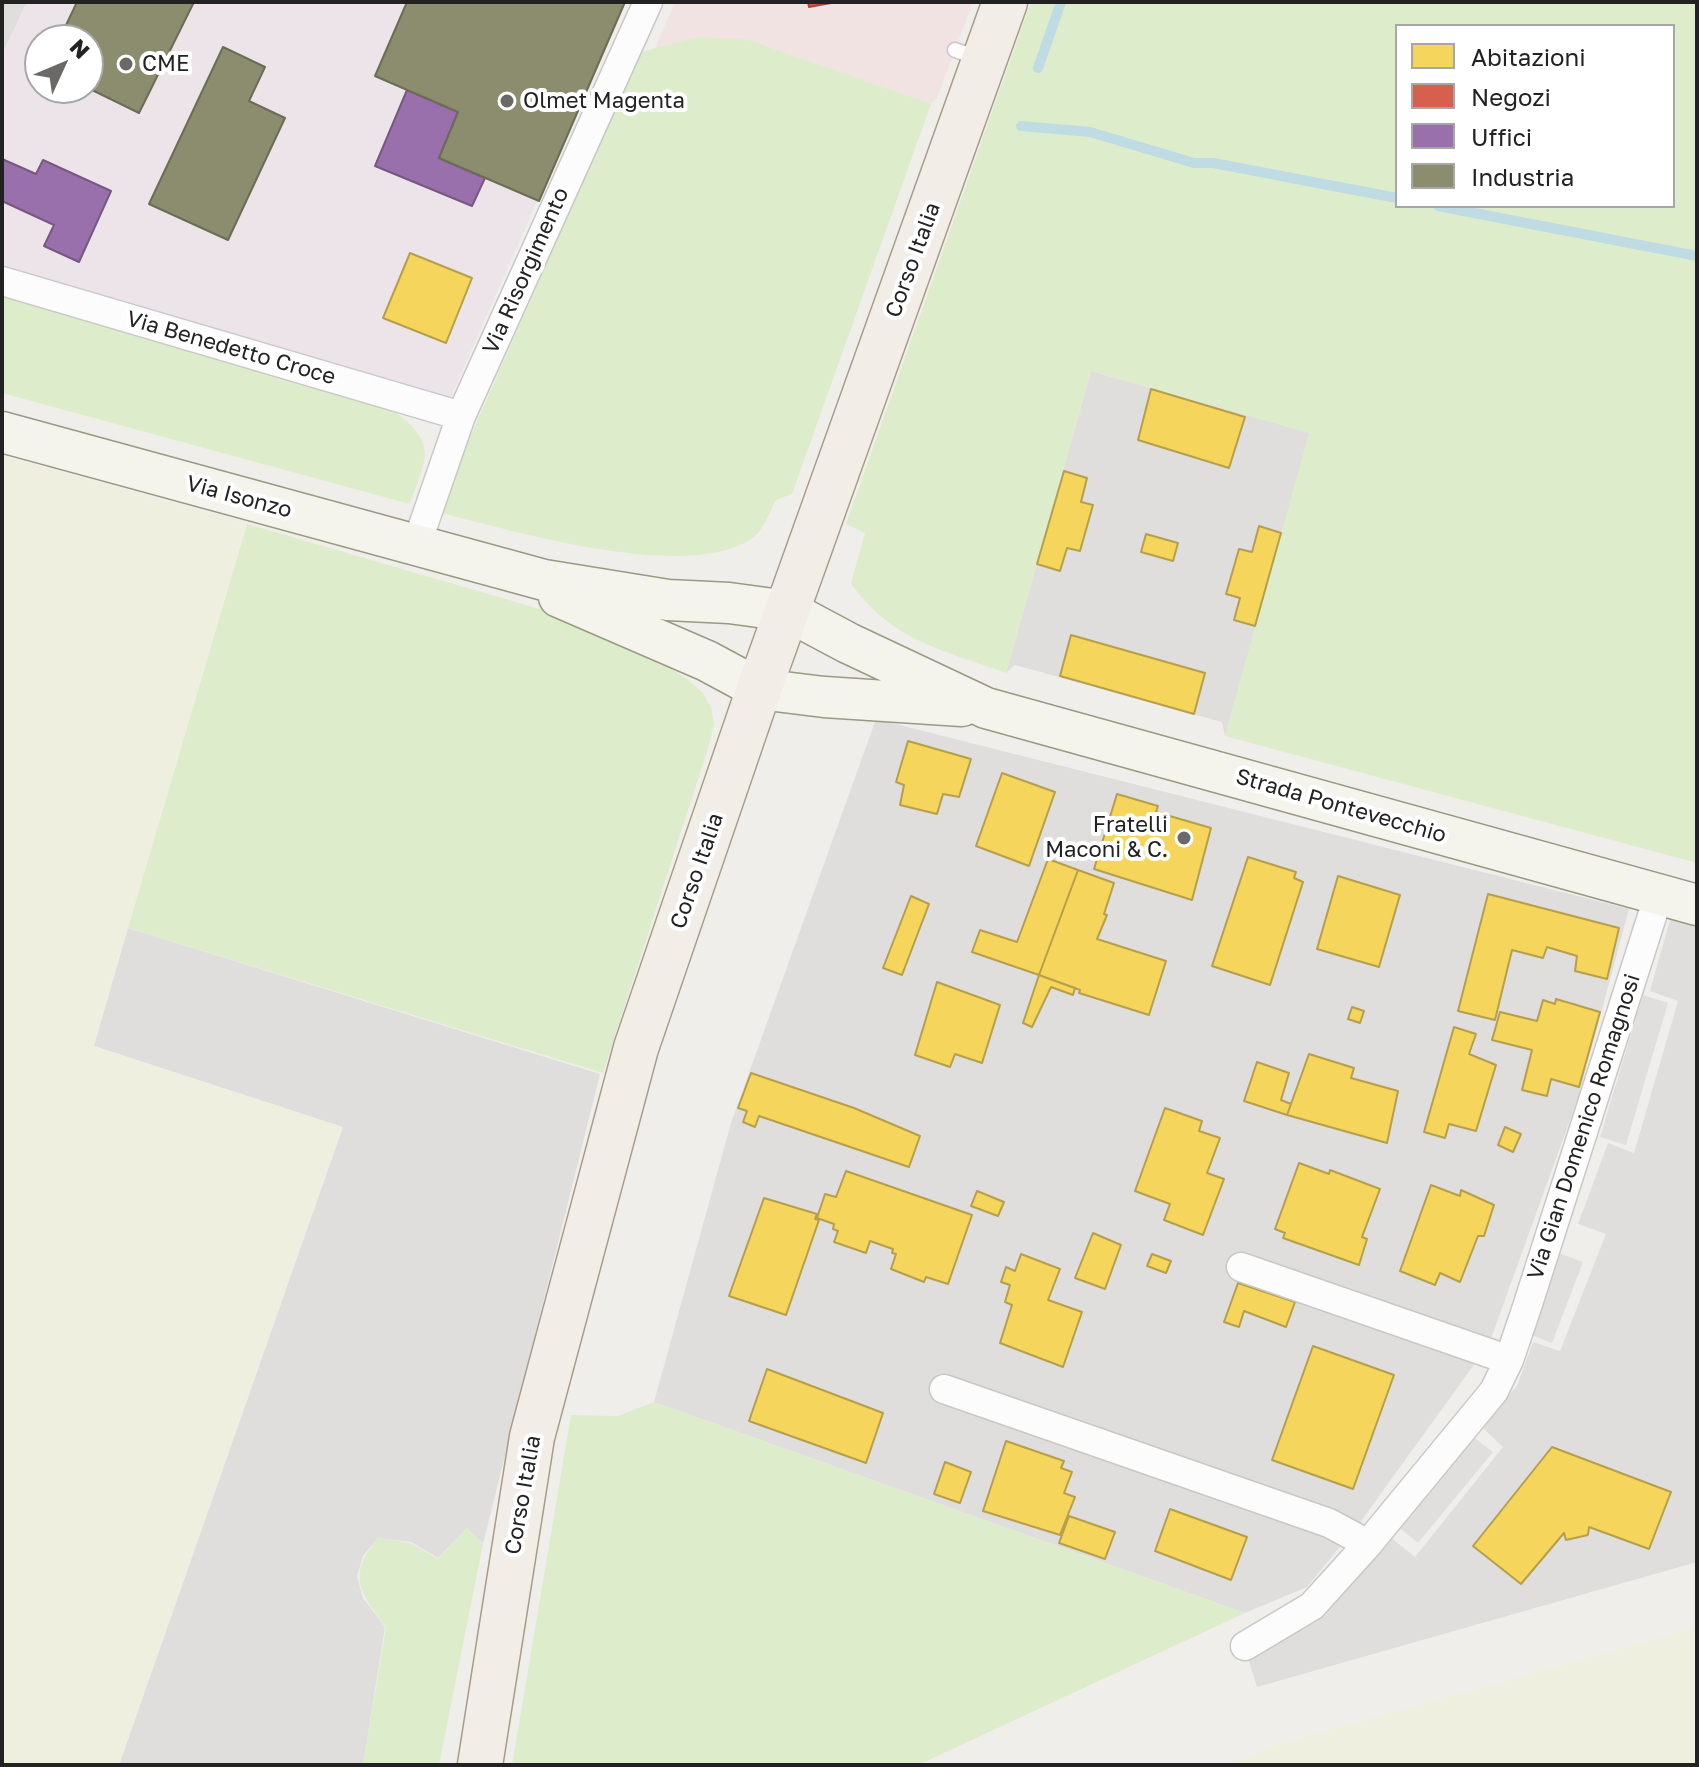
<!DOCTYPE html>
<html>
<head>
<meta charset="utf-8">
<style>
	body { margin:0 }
	#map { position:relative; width:1699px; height:1767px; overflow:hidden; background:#f0eeeb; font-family:"Golos Text",sans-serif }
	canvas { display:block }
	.frame { position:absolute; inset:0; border:4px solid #222; pointer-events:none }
	.legend { position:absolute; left:1395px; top:24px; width:280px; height:184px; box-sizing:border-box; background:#fff; border:2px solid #a7a7a7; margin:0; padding:10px 14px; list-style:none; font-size:24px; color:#222 }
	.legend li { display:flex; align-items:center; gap:16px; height:40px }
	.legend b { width:40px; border:2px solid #a7a7a7 }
	.north { position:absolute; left:24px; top:24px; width:80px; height:80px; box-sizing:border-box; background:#fff; border:2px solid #a7a7a7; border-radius:50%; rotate:46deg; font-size:22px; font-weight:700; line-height:32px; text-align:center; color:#222 }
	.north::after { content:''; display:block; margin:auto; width:28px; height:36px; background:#6a6968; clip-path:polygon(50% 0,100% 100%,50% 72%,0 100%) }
</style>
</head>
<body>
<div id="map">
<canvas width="1699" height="1767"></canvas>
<div class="frame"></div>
<ul class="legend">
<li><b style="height:22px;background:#f6d55c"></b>Abitazioni</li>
<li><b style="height:22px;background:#d6604d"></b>Negozi</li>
<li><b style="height:22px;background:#9970ab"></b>Uffici</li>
<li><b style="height:22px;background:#8c8c6e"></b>Industria</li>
</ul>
<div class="north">N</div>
</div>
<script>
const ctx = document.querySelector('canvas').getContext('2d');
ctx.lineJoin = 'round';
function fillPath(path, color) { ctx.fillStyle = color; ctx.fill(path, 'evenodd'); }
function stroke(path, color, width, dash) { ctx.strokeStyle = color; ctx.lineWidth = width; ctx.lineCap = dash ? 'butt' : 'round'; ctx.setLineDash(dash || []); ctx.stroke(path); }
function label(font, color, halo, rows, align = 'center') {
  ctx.font = font + ' "Golos Text",sans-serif'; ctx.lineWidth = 8; ctx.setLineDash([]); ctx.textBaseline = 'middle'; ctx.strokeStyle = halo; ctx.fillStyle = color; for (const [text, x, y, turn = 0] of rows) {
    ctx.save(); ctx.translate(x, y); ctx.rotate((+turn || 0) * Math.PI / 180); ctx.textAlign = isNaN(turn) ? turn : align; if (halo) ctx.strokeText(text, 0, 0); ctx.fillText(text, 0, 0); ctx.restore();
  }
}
const residential = new Path2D(`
	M2,2H27L2,55Z
	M1091,371L1310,433L1225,736L1222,722L1015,665L1006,673ZM1152,390L1245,417L1229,468L1138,440ZM1063,472L1087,478L1081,502L1092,505L1080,551L1067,548L1060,571L1037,564ZM1260,526L1281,533L1255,626L1234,620L1240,598L1226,593L1239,549L1252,552ZM1178,543L1173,561L1142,552ZM1071,636L1204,673L1193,714L1060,677Z
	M876,719L1629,909L1579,1095L1489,1344L1361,1521L1307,1587L1245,1613L654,1402L731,1123Z
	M1671,916L1697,923V1562L1257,1687L1247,1655L1325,1615L1390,1537L1415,1557L1503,1447L1482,1427L1517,1386L1533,1342L1560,1351L1606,1234L1578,1224L1608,1143L1634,1153L1678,1001L1650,991Z
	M128,928L600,1074L483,1544L467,1528L438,1558L411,1542L378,1538L363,1556L357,1576L363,1598L385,1627L363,1765H119L343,1127L94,1046Z`);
const commercial = new Path2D(`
	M675,2H973L937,98L931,104L749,40L654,50Z`);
const industrial = new Path2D(`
	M27,2H625L450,399L2,268V55ZM40,40H88V88H40Z`);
const farmland = new Path2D(`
	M2,456L246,524L93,1046L342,1127L119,1765H2Z
	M1697,1627V1765H1228L1275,1745Z`);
const grass = new Path2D(`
	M1031,2H1697V863L1225,736L1309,433L1091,371L1006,673C946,651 889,640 851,583L865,533L846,524ZM1673,26V206H1397V26Z
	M700,37L749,40L931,104L792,494L776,500C770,511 764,529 754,537C690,584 515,531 441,513L468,442L640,52Z
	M2,295L393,410C438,444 427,456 410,504L2,393Z
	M247,524L540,609L602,631L662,663L687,679L703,693L711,707L714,724L710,742L603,1073L128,928Z
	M654,1402L1245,1613L918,1765H512L571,1415L618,1416Z
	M467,1528L483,1544L439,1765H363L386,1627C359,1591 347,1576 378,1538L410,1543L438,1559Z`);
const parking = new Path2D(`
	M1643,995L1668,1003L1626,1145L1600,1137Z
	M1559,1253L1583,1262L1552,1343L1529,1334Z
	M1472,1436L1493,1452L1418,1543L1397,1526Z`);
const homes = new Path2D(`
	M410,253L472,278L446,343L383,318Z
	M1151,389L1245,417L1229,468L1138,440Z
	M1064,471L1087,478L1081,502L1093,505L1080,551L1067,548L1060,571L1037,564Z
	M1259,526L1281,533L1255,626L1234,620L1240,598L1226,594L1239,549L1252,552Z
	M1146,534L1178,543L1173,561L1141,552Z
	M1071,635L1205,673L1194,714L1060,676Z
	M908,741L971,759L959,797L943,794L937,814L900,805L904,785L896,782Z
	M1002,773L1055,792L1029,866L976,846Z
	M1117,794L1158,806L1156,812L1211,828L1192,900L1094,869Z
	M1248,857L1296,872L1294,878L1303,882L1270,985L1212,966Z
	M1048,859L1078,870L1039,975L972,952L980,930L1017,942Z
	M1078,870L1114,883L1104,914L1107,915L1097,939L1166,961L1149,1015L1079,993L1080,990L1039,975Z
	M1338,876L1400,895L1379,967L1317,949Z
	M1488,894L1619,928L1607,979L1575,971L1577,956L1547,947L1543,958L1512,950L1495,1020L1458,1011Z
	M911,896L929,904L902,975L883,968Z
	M1039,975L1075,988L1073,995L1051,987L1032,1027L1023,1023Z
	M937,982L1000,1005L982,1063L955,1054L950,1067L915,1055Z
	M1556,999L1600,1012L1579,1087L1551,1079L1547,1096L1522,1090L1532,1050L1492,1040L1500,1012L1537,1021L1543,1000L1555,1004Z
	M1352,1007L1364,1011L1360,1023L1348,1019Z
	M1454,1027L1476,1034L1469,1054L1496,1065L1476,1131L1449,1124L1445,1138L1424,1132Z
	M1309,1054L1354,1068L1351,1078L1398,1091L1387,1143L1287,1115Z
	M1257,1062L1289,1073L1281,1100L1291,1104L1287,1115L1244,1101Z
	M751,1073L854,1108L920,1136L909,1167L759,1116L755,1127L743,1122L747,1111L738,1108Z
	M1165,1108L1202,1121L1199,1131L1220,1138L1207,1173L1224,1179L1203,1235L1164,1220L1170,1204L1135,1191Z
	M1505,1127L1521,1134L1513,1152L1498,1145Z
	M1299,1163L1329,1174L1330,1170L1380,1189L1362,1237L1367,1239L1359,1265L1283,1238L1285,1233L1275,1229Z
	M846,1171L972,1215L948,1284L926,1277L924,1282L891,1269L896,1254L892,1253L893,1249L870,1241L866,1253L834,1242L838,1231L833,1229L834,1224L817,1218L825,1194L836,1197Z
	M1431,1185L1460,1196L1461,1190L1494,1205L1484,1236H1478L1460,1282L1440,1273L1435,1285L1400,1271Z
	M977,1191L1004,1202L998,1216L971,1206Z
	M764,1198L817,1214L815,1219L819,1220L786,1315L729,1296Z
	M1093,1233L1121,1245L1105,1289L1075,1278Z
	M1021,1254L1060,1269L1048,1300L1082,1312L1063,1367L1000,1343L1012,1305L1005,1302L1010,1285L1001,1282L1006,1267L1015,1271Z
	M1152,1254L1171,1261L1166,1273L1147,1266Z
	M1238,1283L1295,1302L1286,1327L1244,1311L1239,1327L1224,1322Z
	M1313,1346L1394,1375L1353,1489L1272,1460Z
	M767,1369L883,1413L866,1463L749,1421Z
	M1006,1441L1064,1461L1061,1468L1072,1472L1064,1493L1075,1497L1060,1535L983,1511Z
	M1552,1447L1671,1492L1649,1549L1589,1527L1588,1535L1566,1540L1564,1533L1521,1584L1473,1546Z
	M945,1462L971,1472L960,1503L934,1494Z
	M1170,1509L1247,1537L1231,1580L1155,1551Z
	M1069,1516L1115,1532L1105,1559L1059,1543Z`);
const shops = new Path2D(`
	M808,2H831V3L809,7Z`);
const offices = new Path2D(`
	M407,90L458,112L439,158L485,178L472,206L375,166Z
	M2,159L36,174L43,160L111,191L79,262L44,246L54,225L2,201Z`);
const industry = new Path2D(`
	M77,2H194L139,113L88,88V40H59Z
	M407,2H625L539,201L439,158L458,112L375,76Z
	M223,47L265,67L249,101L285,118L228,240L149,204Z`);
const stream = new Path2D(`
	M1038,68L1061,2
	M1021,126L1090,132L1194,163H1213L1397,198
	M1438,206L1697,256`);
const lane = new Path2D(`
	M955,50L981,59`);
const street = new Path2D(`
	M2,281L461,416
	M416,546L461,416L648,2
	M1241,1267L1509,1360
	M944,1389L1329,1523L1368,1544
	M1245,1646L1312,1606L1368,1544L1494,1391L1509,1360L1527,1307L1654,910L1653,893`);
const secondary = new Path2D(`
	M2,432L544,580L668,600L729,603L788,611L848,643L986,708L1697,905
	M559,597L707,661L759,689L824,697L962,706`);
const primary = new Path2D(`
	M480,1765L532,1437L636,1048L759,689L1005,2`);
const markers = [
	[126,64,8,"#6a6968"],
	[507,101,8,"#6a6968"],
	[1184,838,8,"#6a6968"]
];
const poiNames = [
	["CME",142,64],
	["Olmet Magenta",523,101],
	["Fratelli",1168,825,"right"],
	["Maconi & C.",1168,850,"right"]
];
const streetNames = [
	["Corso Italia",913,260,-70],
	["Via Risorgimento",526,271,-66],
	["Via Benedetto Croce",231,348,16],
	["Via Isonzo",239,497,15],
	["Strada Pontevecchio",1341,806,16],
	["Corso Italia",697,871,-71],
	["Via Gian Domenico Romagnosi",1584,1127,-72],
	["Corso Italia",523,1495,-80]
];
fillPath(residential, '#dfdedc');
fillPath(commercial, '#f1e3e1');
fillPath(industrial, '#ede4e9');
fillPath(farmland, '#efefdf');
fillPath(grass, '#ddeccb');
fillPath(parking, '#e0dfde');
fillPath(homes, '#f6d55c');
stroke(homes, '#b69f4b', 2);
fillPath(shops, '#d6604d');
stroke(shops, '#a04d40', 2);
fillPath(offices, '#9970ab');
stroke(offices, '#755982', 2);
fillPath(industry, '#8c8c6e');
stroke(industry, '#6c6c57', 2);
stroke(stream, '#bfdbe3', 10);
stroke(lane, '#c9c8c7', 17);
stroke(street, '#c9c8c7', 31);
stroke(secondary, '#999a82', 43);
stroke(primary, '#a79c86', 47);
stroke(lane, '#fdfcfc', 14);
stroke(street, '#fdfcfc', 28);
stroke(secondary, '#f4f4ed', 40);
stroke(primary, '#f3ede7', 44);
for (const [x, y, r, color] of markers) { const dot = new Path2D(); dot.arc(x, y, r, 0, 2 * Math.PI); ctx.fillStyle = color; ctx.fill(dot); stroke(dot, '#fff', 3); }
label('22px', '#222', '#fff', poiNames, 'left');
label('22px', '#222', '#fff', streetNames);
</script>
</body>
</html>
